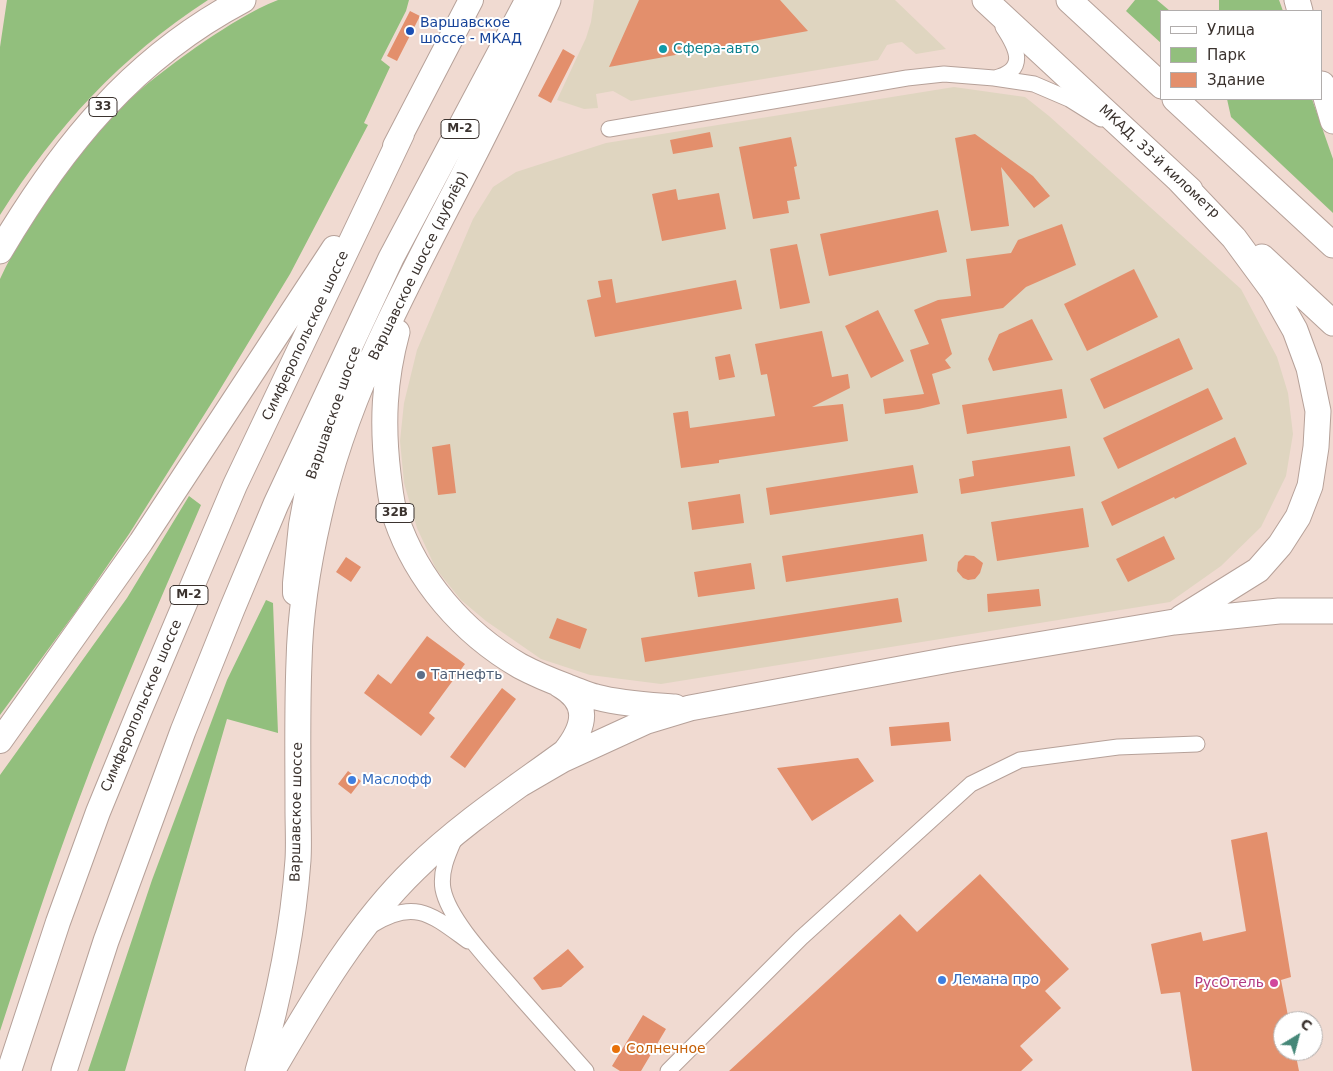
<!DOCTYPE html>
<html>
<head>
<meta charset="utf-8">
<style>
	body { margin:0 }
	#map { position:relative; width:1333px; height:1071px; overflow:hidden; background:#f0dad1; font-family:"DejaVu Sans",sans-serif }
	canvas { display:block }
	.legend { position:absolute; left:1160px; top:10px; width:162px; height:90px; box-sizing:border-box; background:#fff; border:1px solid #b1adac; margin:0; padding:6px 9px; list-style:none; font-size:15px; color:#3b332f }
	.legend li { display:flex; align-items:center; gap:10px; height:25px }
	.legend b { width:25px; border:1px solid #b1adac }
	.north { position:absolute; left:1273px; top:1011px; width:50px; height:50px; box-sizing:border-box; background:#fff; border:1px solid #b1adac; border-radius:50%; rotate:37deg; font-size:14px; font-weight:700; line-height:20px; text-align:center; color:#3b332f }
	.north::after { content:''; display:block; margin:auto; width:18px; height:22px; background:#458778; clip-path:polygon(50% 0,100% 100%,50% 72%,0 100%) }
</style>
</head>
<body>
<div id="map">
<canvas width="1333" height="1071"></canvas>
<ul class="legend">
<li><b style="height:6px;background:#fff"></b>Улица</li>
<li><b style="height:14px;background:#92bf7d"></b>Парк</li>
<li><b style="height:14px;background:#e38f6c"></b>Здание</li>
</ul>
<div class="north">С</div>
</div>
<script>
const ctx = document.querySelector('canvas').getContext('2d');
ctx.lineJoin = 'round';
function fillPath(path, color) { ctx.fillStyle = color; ctx.fill(path, 'evenodd'); }
function stroke(path, color, width, dash) { ctx.strokeStyle = color; ctx.lineWidth = width; ctx.lineCap = dash ? 'butt' : 'round'; ctx.setLineDash(dash || []); ctx.stroke(path); }
function label(font, color, halo, rows, align = 'center') {
  ctx.font = font + ' "DejaVu Sans",sans-serif'; ctx.lineWidth = 4; ctx.setLineDash([]); ctx.textBaseline = 'middle'; ctx.strokeStyle = halo; ctx.fillStyle = color; for (const [text, x, y, turn = 0] of rows) {
    ctx.save(); ctx.translate(x, y); ctx.rotate((+turn || 0) * Math.PI / 180); ctx.textAlign = isNaN(turn) ? turn : align; if (halo) ctx.strokeText(text, 0, 0); ctx.fillText(text, 0, 0); ctx.restore();
  }
}
const commercial = new Path2D(`
	M594,0H895L946,49L916,54L902,42L895,43L887,45L878,60L631,101L613,91L596,94L598,108L584,109L557,100L586,38L591,22Z
	M954,87L1025,97L1049,116L1241,289L1277,357L1288,393L1293,434L1286,476L1261,527L1221,566L1170,602L661,684L590,675L541,659L486,621L461,600L436,569L417,528L404,483L400,441L404,403L417,350L473,219L493,187L516,172L606,143Z`);
const green = new Path2D(`
	M7,0H208C119,58 57,126 0,215V47Z
	M278,0H409L406,11L381,60L390,67L364,123L368,125L290,274L216,396L129,534L77,610L0,715V279C30,216 79,147 130,99C153,78 179,59 205,41C228,26 252,10 278,0Z
	M1135,0H1157L1170,11H1162V44L1126,11Z
	M1219,0H1279L1283,11H1219Z
	M1227,99H1312L1333,159V213L1231,117Z
	M189,496L201,505C159,603 115,702 78,802C50,877 25,954 0,1031V775L127,598Z
	M266,600L273,603L278,733L227,719L125,1071H88L152,880L227,680Z`);
const building = new Path2D(`
	M639,0H780L808,31L609,67Z
	M410,11L420,16L397,61L387,56Z
	M563,49L575,56L551,103L538,96Z
	M710,132L713,147L673,154L670,140Z
	M975,134L1033,176L1050,196L1034,208L1001,167L1009,226L971,231L955,138Z
	M791,137L797,166L794,167L800,199L787,201L789,213L753,219L739,147Z
	M676,189L678,200L719,193L726,229L662,241L652,194Z
	M938,210L947,252L829,276L820,234Z
	M1062,224L1076,265L1026,287L1003,308L941,319L952,354L945,360L951,368L932,374L940,404L919,409L885,414L883,399L924,394L910,350L929,344L914,310L938,300L971,296L966,259L1011,253L1018,240Z
	M797,244L810,303L780,309L770,249Z
	M1134,269L1158,317L1087,351L1064,304Z
	M612,279L616,303L736,280L742,309L595,337L587,300L601,297L598,281Z
	M878,310L904,361L871,378L845,326Z
	M1032,319L1053,360L993,371L988,359L999,334Z
	M822,331L832,377L848,374L850,388L812,407L843,404L848,441L719,460V463L681,468L673,413L688,411L690,428L775,416L767,374L761,375L755,344Z
	M1179,338L1193,369L1104,409L1090,379Z
	M730,354L735,377L719,380L715,357Z
	M1208,388L1223,419L1118,469L1103,438Z
	M1062,389L1067,418L967,434L962,405Z
	M1235,437L1247,464L1175,499L1174,497L1112,526L1101,502Z
	M450,444L456,493L438,495L432,447Z
	M1070,446L1075,476L961,494L959,479L974,476L972,461Z
	M913,465L918,493L770,515L766,488Z
	M740,494L744,523L692,530L688,502Z
	M1083,508L1089,547L997,561L991,522Z
	M923,534L927,561L786,582L782,556Z
	M1164,536L1175,559L1128,582L1116,559Z
	M965,555L974,556L983,563L980,573L975,579L968,580L963,578L957,571L958,562Z
	M346,557L361,567L351,582L336,572Z
	M751,563L755,589L698,597L694,572Z
	M1039,589L1041,606L988,612L987,594Z
	M898,598L902,622L645,662L641,638Z
	M557,618L587,629L580,649L549,638Z
	M427,636L465,664L429,713L435,718L421,736L364,693L378,674L391,684Z
	M502,688L516,699L465,768L450,757Z
	M949,722L951,741L891,746L889,727Z
	M858,758L874,781L812,821L777,768Z
	M348,771L361,781L351,794L338,784Z
	M1267,832L1291,977L1281,980L1289,1021H1283V1051H1295L1299,1071H1192L1180,992L1161,994L1151,944L1201,932L1203,941L1246,931L1231,840Z
	M980,874L1069,969L1045,991L1061,1008L1020,1046L1033,1060L1021,1071H729L900,914L917,932Z
	M568,949L584,967L561,987L542,990L533,978Z
	M643,1015L666,1029L641,1071H620L612,1066Z`);
const minor = new Path2D(`
	M995,78C1028,70 1017,48 1003,27
	M609,129L907,78L944,74L994,78L1034,84L1069,99L1101,119
	M336,397L363,359
	M455,838C448,854 440,871 443,889C449,921 494,966 515,991C539,1018 562,1044 586,1071
	M372,925C415,898 432,915 468,941
	M668,1071L801,938L971,784L1020,760L1118,747L1197,744`);
const primary = new Path2D(`
	M395,146L471,0
	M295,593V583L301,525L310,476L339,392
	M0,741L141,542L334,248
	M9,1071L58,922L98,812L139,712L235,485L402,134`);
const trunk = new Path2D(`
	M985,0L1190,190
	M1069,0L1162,86
	M1297,0L1300,11
	M1322,84L1333,121
	M1175,99L1333,245
	M1178,179L1234,238L1273,291L1295,330L1309,368L1318,411L1316,447L1310,486L1298,517L1280,545L1258,570L1181,618
	M0,251C62,146 133,58 243,0
	M1262,257L1333,323
	M397,332C384,380 382,424 388,474C390,489 391,504 396,518C417,580 463,633 520,666C535,674 552,681 568,687C577,690 587,695 596,697C622,704 649,705 675,707
	M519,785L562,760L647,721L690,708L954,659L1174,622L1279,611H1333
	M64,1071L106,941L183,731L232,609L276,504L391,258L528,0
	M258,1071C278,1002 293,931 298,860C299,843 298,826 298,809C298,760 297,711 299,662C300,613 308,564 319,516C343,407 395,307 446,209C482,140 517,71 548,0
	M272,1071C313,1001 356,926 415,869C461,824 513,790 565,752C585,727 591,703 560,685`);
const markers = [
	[410,31,5,"#1a4fb4"],
	[663,49,5,"#0f9aa8"],
	[421,675,5,"#5c6f8a"],
	[352,780,5,"#3f7fe0"],
	[942,980,5,"#3f7fe0"],
	[1274,983,5,"#d1479c"],
	[616,1049,5,"#e8710a"]
];
const shields = [
	[103,107,28],
	[460,129,38],
	[395,513,38],
	[189,595,38]
];
const shieldNames = [
	["33",103,107],
	["М-2",460,129],
	["32B",395,513],
	["М-2",189,595]
];
const transitNames = [
	["Варшавское",420,23],
	["шоссе - МКАД",420,39]
];
const cultureNames = [
	["Сфера-авто",673,49]
];
const streetNames = [
	["МКАД, 33-й километр",1159,162,43],
	["Варшавское шоссе (дублёр)",419,266,-64],
	["Симферопольское шоссе",306,336,-65],
	["Варшавское шоссе",334,413,-71],
	["Симферопольское шоссе",142,706,-67],
	["Варшавское шоссе",297,812,-89]
];
const serviceNames = [
	["Татнефть",431,675]
];
const shopNames = [
	["Маслофф",362,780],
	["Лемана про",952,980]
];
const hotelNames = [
	["РусОтель",1264,983]
];
const foodNames = [
	["Солнечное",626,1049]
];
fillPath(commercial, '#dfd5c0');
fillPath(green, '#92bf7d');
fillPath(building, '#e38f6c');
stroke(minor, '#b6a199', 17);
stroke(primary, '#b6a199', 26);
stroke(trunk, '#b6a199', 27);
stroke(minor, '#fff', 15);
stroke(primary, '#fff', 24);
stroke(trunk, '#fff', 25);
for (const [x, y, r, color] of markers) { const dot = new Path2D(); dot.arc(x, y, r, 0, 2 * Math.PI); ctx.fillStyle = color; ctx.fill(dot); stroke(dot, '#fff', 2); }
for (const [x, y, w] of shields) { const box = new Path2D(); box.roundRect(x - w / 2, y - 9.5, w, 19, 4); ctx.fillStyle = '#fff'; ctx.fill(box); stroke(box, '#3b332f', 1); }
label('bold 12px', '#3b332f', null, shieldNames);
label('14px', '#164399', '#fff', transitNames, 'left');
label('14px', '#0d838f', '#fff', cultureNames, 'left');
label('14px', '#3b332f', '#fff', streetNames);
label('14px', '#4e5e75', '#fff', serviceNames, 'left');
label('14px', '#366cbe', '#fff', shopNames, 'left');
label('14px', '#b23c85', '#fff', hotelNames, 'right');
label('14px', '#c56008', '#fff', foodNames, 'left');
</script>
</body>
</html>
